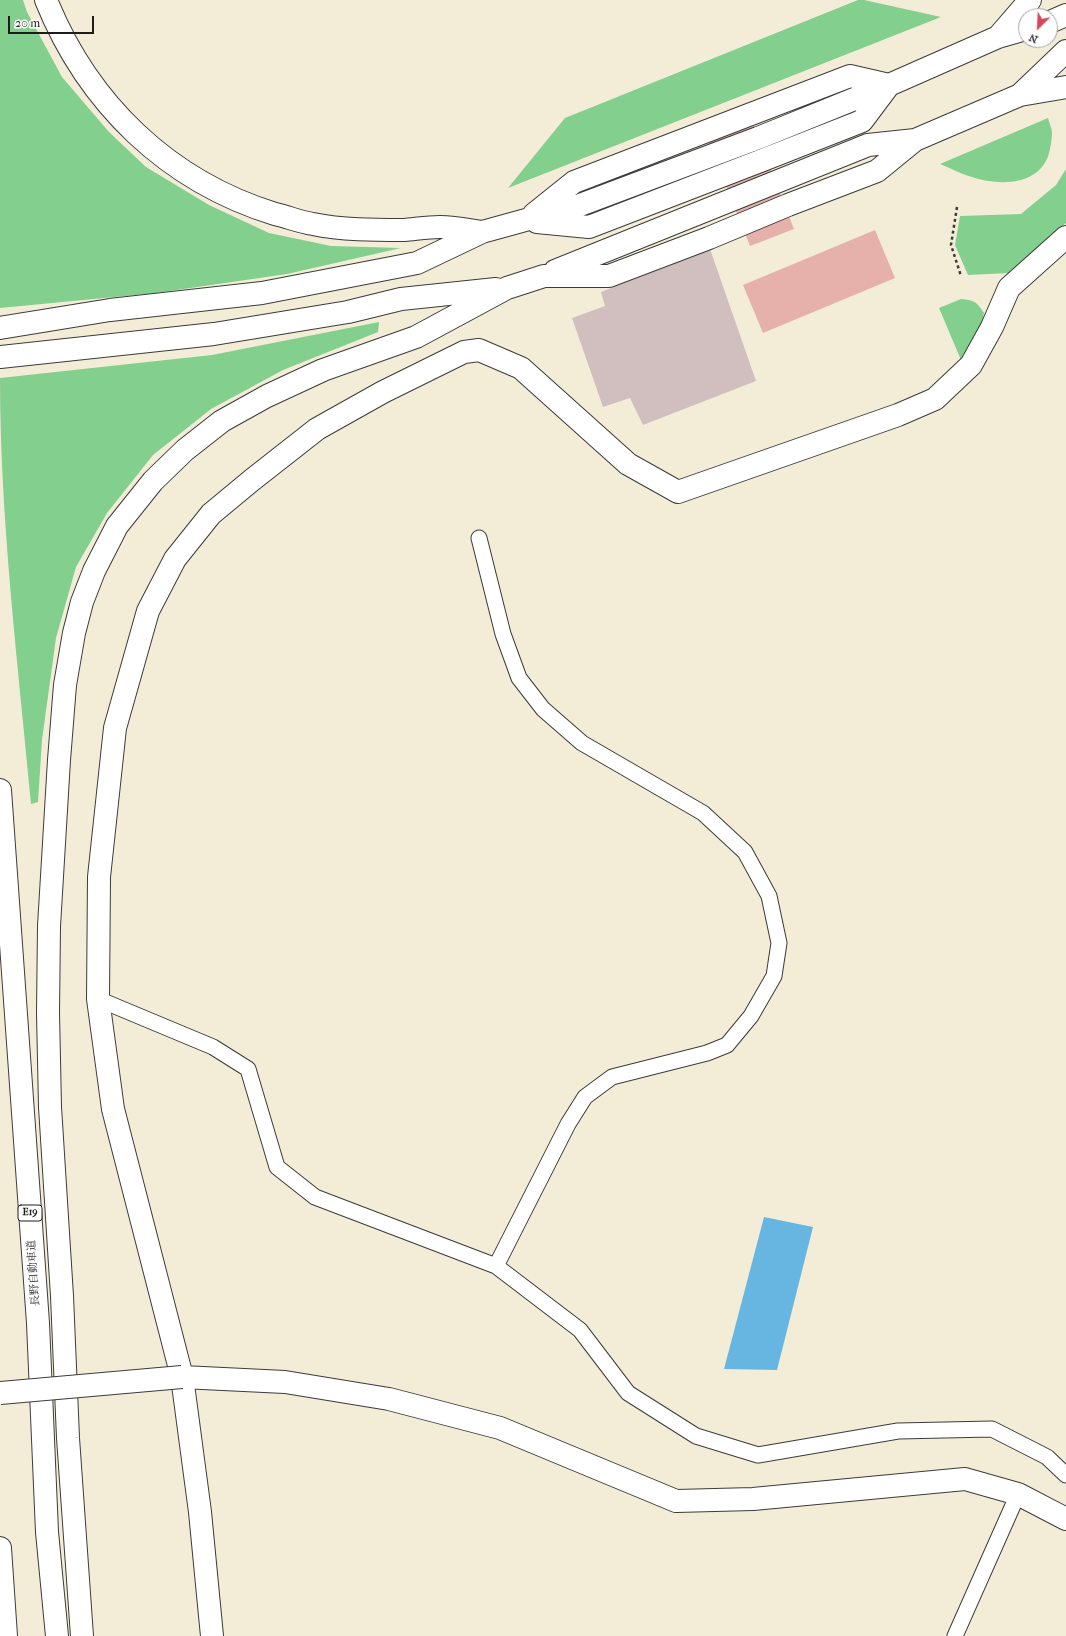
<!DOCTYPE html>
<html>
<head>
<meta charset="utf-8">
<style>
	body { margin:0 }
	#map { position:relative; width:1066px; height:1636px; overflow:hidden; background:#f3edd8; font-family:"IM FELL French Canon",serif }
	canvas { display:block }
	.north { position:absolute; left:1018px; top:8px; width:40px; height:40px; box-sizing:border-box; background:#fff; border:1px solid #a4a4a4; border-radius:50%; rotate:204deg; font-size:11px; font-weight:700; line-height:16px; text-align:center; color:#1c1c1c }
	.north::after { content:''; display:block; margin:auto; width:14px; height:18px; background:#d1495b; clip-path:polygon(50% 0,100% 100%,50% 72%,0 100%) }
	.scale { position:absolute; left:8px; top:16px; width:86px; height:18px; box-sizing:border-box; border:2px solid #1c1c1c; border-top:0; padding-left:5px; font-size:12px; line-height:14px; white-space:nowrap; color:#1c1c1c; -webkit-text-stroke:3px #fff; paint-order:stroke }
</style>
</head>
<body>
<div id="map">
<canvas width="1066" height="1636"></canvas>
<div class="north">N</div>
<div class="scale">20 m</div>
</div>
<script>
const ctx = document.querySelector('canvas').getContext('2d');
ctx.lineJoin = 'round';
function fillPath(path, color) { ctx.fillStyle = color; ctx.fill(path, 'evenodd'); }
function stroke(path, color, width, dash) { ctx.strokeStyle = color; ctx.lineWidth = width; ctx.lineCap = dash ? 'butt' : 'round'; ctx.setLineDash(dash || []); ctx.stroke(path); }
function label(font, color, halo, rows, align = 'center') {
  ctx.font = font + ' "IM FELL French Canon","Noto Serif JP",serif'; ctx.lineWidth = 3.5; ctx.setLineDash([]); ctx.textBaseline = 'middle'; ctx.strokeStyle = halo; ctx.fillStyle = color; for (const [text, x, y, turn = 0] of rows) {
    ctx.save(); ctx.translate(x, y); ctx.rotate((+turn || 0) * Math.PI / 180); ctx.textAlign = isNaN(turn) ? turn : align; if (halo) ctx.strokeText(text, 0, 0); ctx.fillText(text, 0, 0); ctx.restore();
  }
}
const industrial = new Path2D(`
	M710,249L756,381L643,425L630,398L603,407L572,318L605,306L601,292Z`);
const green = new Path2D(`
	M0,0H23L27,12L62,77L109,132L146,167L209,205L269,233L331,246L401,248L287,274L156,293L0,308Z
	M858,0H864L941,17L508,188L565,118Z
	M1048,118C1049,123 1052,128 1052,133C1052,138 1051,144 1050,149C1044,181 1011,186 983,180C968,177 954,170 940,164Z
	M1066,169V223L1021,265L1010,273L968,275L955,245L960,216L1021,214L1056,185Z
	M961,299C974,300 977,302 984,313L982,326L961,360L939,308Z
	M379,322L378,332L283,370L211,409L153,455L107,513L76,567L56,638L42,740L38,802L31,804C18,663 0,520 0,378L212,355Z`);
const water = new Path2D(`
	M764,1217L813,1227L777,1370L724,1369Z`);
const building = new Path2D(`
	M745,104L794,229L750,246L700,121Z
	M875,230L895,278L763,333L743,285Z`);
const path = new Path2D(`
	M957,207L951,245L961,276`);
const service = new Path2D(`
	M479,538L503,634L519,678L543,709L582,743L703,813L745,852L769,896L779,943L774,976L751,1016L727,1045L707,1053L612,1077L585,1097L568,1124L496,1266
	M98,999L213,1047L248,1069L277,1167L315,1197L496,1266L580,1330L628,1393L696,1436L758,1455L898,1431L992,1429L1047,1457L1066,1475
	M955,1636L1018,1494`);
const minor = new Path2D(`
	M182,1377L285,1382L389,1399L500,1428L676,1501L753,1499L965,1479L1018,1494L1066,1519
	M212,1636L200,1512L182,1377L113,1109L98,999L99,877L115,728L148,611L175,559L211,514L252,480L317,429L383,392L464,352L479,350L521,368L628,464L678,492L898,415L935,399L971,365L992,327L1009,288L1066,237`);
const motorway = new Path2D(`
	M46,0C88,104 168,181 275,214C288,217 300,222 313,224C342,230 374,230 404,230C416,229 428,227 440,227C454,227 469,230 482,232
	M1050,22L1066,15
	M998,37L1030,0
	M1020,95L1066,51
	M534,214L574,182L850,76L889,85
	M537,222L589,227L768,158L862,121L889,85
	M555,271L868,145L915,140
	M0,328L110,310L262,293L417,263L482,232L580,205L758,138L889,85L998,37L1026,29
	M0,357L214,334L348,312L401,299L496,289
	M0,790L38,1323L47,1532L57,1636
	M0,1548L6,1636
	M82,1636L68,1438L62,1296L50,1107L48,1013L49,926L59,760L65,685L74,633L82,602L94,571L117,526L153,481L185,450L222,421L267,396L323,370L416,337L507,288L544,276H609L709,238L788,205L877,171L915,140L1020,95L1066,87`);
const minorBridge = new Path2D(`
	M0,1393L182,1377`);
const shields = [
	[30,1213,24]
];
const shieldNames = [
	["E19",30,1213]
];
const streetNames = [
	["長野自動車道",34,1273,-94]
];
fillPath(industrial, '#d1bfbf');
fillPath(green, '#83cf8d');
fillPath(water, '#67b6e1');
fillPath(building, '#e5b1aa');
stroke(service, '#3c3b38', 17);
stroke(minor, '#3c3b38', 24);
stroke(motorway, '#3c3b38', 24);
stroke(path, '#3c3b38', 2.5, [3, 3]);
stroke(service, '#fff', 15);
stroke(minor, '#fff', 22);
stroke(motorway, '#fff', 22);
stroke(minorBridge, '#3c3b38', 24, []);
stroke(minorBridge, '#fff', 22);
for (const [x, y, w] of shields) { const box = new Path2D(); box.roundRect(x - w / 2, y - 8, w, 16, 3); ctx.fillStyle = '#fff'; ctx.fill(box); stroke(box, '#1c1c1c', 1); }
label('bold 10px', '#1c1c1c', null, shieldNames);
label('11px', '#1c1c1c', '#fff', streetNames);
</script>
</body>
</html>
